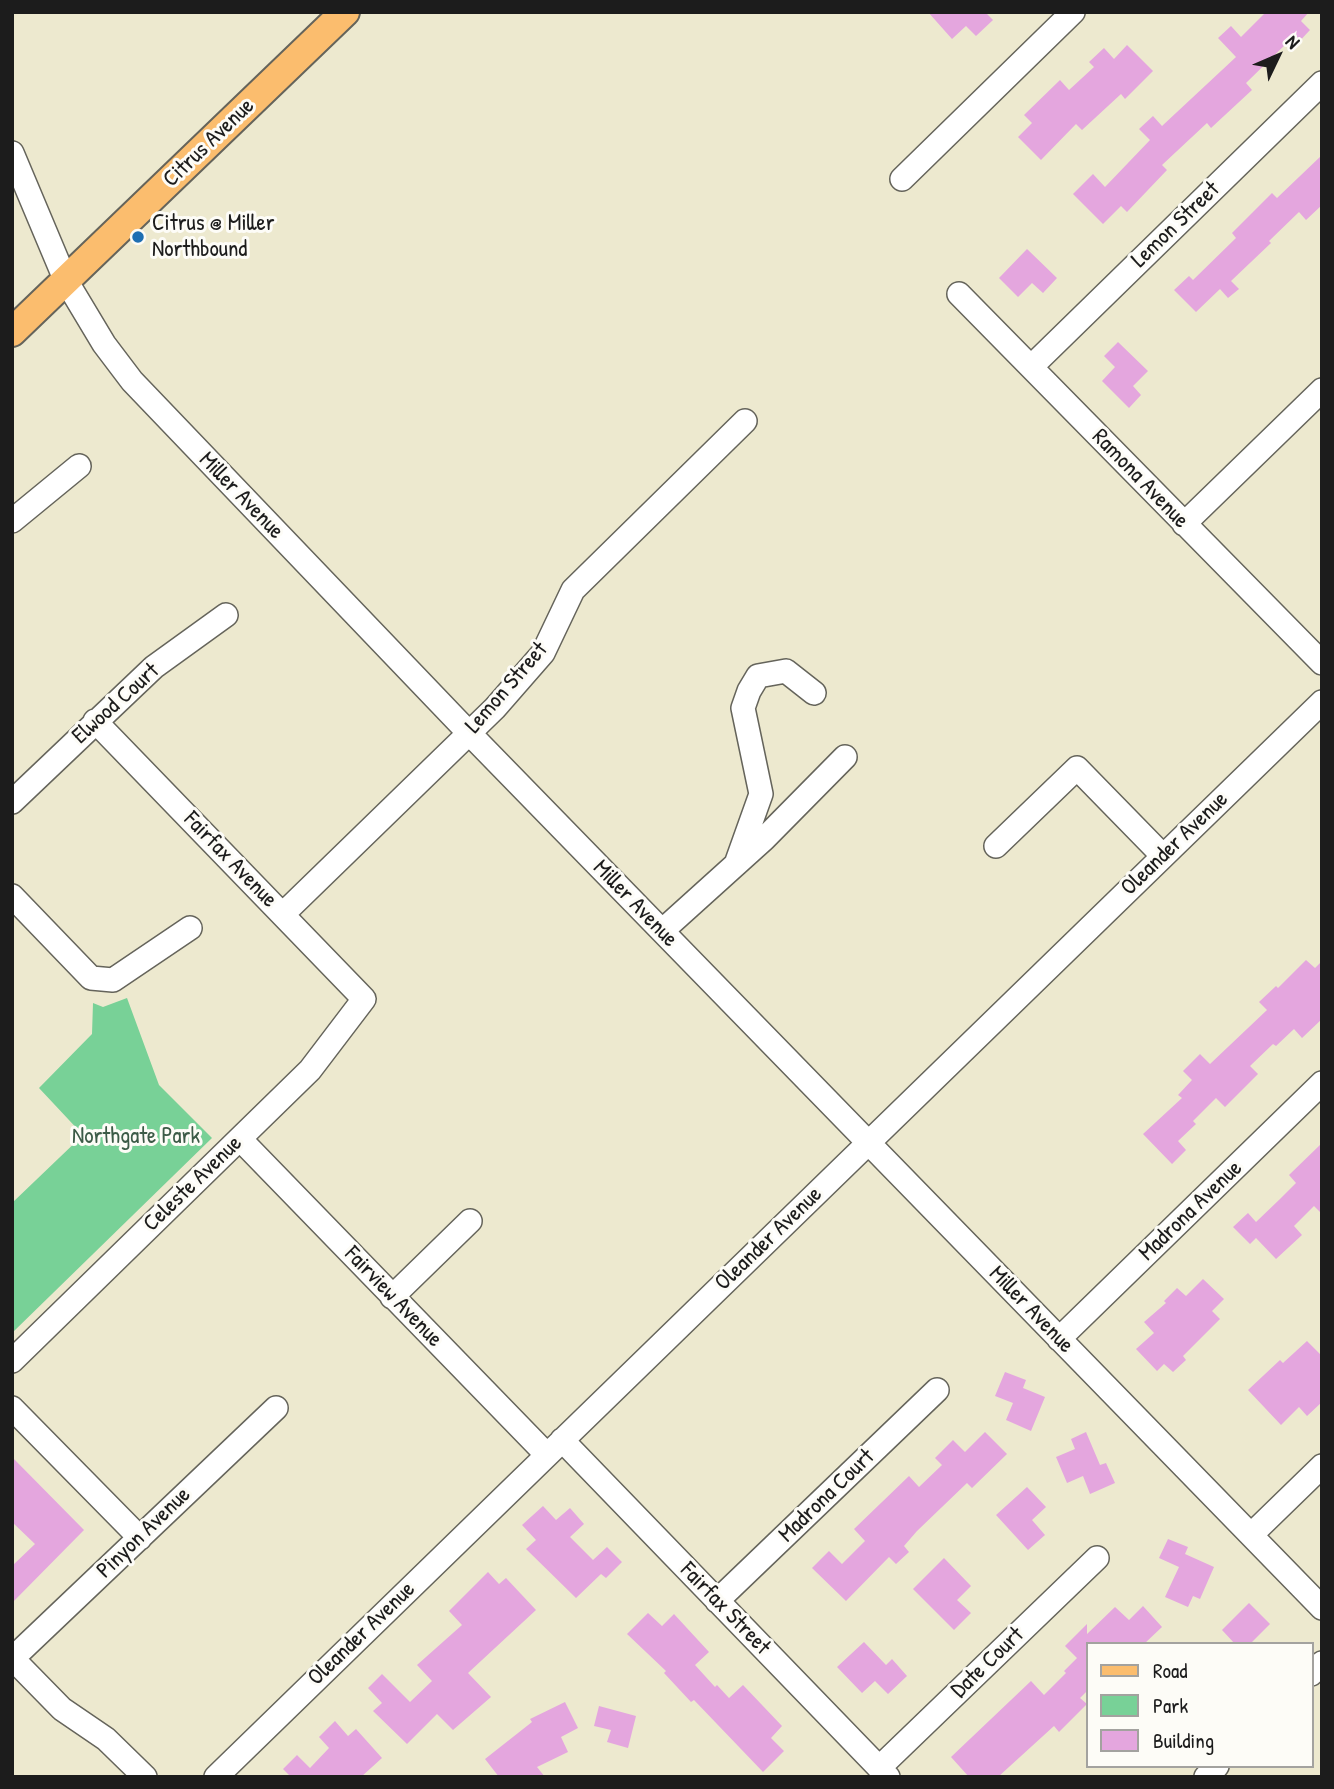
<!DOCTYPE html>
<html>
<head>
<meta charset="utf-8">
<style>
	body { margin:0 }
	#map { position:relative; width:1334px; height:1789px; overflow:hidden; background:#ede9cf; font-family:"Patrick Hand",sans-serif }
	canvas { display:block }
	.frame { position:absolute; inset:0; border:14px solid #1c1c1c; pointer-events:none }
	.legend { position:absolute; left:1086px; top:1642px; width:228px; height:126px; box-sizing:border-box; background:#fdfcf7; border:2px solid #a3a29f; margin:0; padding:9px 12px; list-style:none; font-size:21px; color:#1c1c1c }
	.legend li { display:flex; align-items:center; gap:14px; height:35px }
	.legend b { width:35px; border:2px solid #a3a29f }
	.north { position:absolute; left:1243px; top:21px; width:70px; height:70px; -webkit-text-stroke:5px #fdfcf7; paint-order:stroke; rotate:46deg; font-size:19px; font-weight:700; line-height:28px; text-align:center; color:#1c1c1c }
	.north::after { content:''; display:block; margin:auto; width:24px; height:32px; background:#1c1c1c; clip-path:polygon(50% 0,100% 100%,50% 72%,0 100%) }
</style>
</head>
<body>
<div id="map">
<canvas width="1334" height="1789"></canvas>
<div class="frame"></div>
<ul class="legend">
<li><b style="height:9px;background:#fbbd6e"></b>Road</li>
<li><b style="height:19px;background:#78d197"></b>Park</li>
<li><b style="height:19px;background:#e4a6de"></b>Building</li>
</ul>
<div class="north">N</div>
</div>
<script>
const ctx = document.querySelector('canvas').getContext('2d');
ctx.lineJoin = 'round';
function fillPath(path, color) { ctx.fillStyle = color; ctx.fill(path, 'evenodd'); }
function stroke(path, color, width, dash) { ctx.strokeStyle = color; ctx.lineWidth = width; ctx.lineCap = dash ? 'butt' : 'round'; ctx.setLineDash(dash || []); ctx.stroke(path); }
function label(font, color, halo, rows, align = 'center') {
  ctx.font = font + ' "Patrick Hand",sans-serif'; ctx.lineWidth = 6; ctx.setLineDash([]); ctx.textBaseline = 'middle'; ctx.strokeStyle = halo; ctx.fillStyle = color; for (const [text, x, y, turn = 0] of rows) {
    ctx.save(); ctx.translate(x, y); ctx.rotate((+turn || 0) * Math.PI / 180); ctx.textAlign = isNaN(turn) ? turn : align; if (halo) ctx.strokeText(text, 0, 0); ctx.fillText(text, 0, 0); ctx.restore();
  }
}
const green = new Path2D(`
	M127,998L159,1085L212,1138L12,1333V1203L83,1135L39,1088L92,1034L93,1003L103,1007Z`);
const building = new Path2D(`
	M928,12H985L993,20L976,36L966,26L952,39Z
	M1266,12H1309L1301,21L1310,30L1295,46L1290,40L1246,83L1252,90L1211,128L1207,123L1162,165L1167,170L1127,212L1121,206L1103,224L1073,194L1093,174L1105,187L1150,140L1139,129L1153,116L1162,126L1236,57L1218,38L1231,26L1241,37Z
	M1127,45L1153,71L1125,99L1121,94L1082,130L1076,124L1041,160L1018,137L1032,123L1024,115L1060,80L1069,90L1094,67L1089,62L1104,48L1114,59Z
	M1322,155V205L1306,220L1299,212L1269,241L1271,243L1231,281L1239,289L1228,298L1220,289L1196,312L1174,290L1189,276L1193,280L1236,238L1232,233L1272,193L1277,198Z
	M1027,249L1057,278L1043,293L1032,283L1018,297L999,278Z
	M1118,342L1148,371L1133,386L1141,395L1129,408L1102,381L1115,367L1104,356Z
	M1306,960L1315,968L1322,961V1019L1302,1038L1294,1029L1276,1046L1273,1044L1250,1066L1258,1074L1225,1107L1216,1098L1193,1121L1196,1124L1178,1141L1186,1150L1172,1164L1143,1134L1182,1098L1178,1095L1192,1080L1183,1071L1200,1054L1210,1064L1267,1010L1259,1002L1276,986L1278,988Z
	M1322,1143V1214L1314,1206L1294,1226L1302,1235L1276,1259L1256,1238L1250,1244L1233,1227L1248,1213L1256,1222L1280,1199L1296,1183L1289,1175Z
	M1203,1279L1224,1299L1212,1311L1220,1319L1183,1356L1186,1360L1173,1372L1164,1364L1157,1371L1136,1349L1154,1333L1144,1322L1166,1303L1164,1301L1177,1288L1186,1296Z
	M1307,1341L1322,1356V1402L1307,1416L1299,1407L1281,1425L1248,1390L1280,1360L1283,1363Z
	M1005,1372L1026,1380L1023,1388L1045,1397L1031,1431L1006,1420L1013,1403L995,1396Z
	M985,1432L1007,1454L972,1488L967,1483L917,1531L904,1546L909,1552L896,1564L889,1557L846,1601L812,1568L829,1551L842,1564L865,1541L854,1529L909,1476L919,1487L942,1465L935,1458L953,1440L965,1452Z
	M1086,1432L1100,1465L1106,1463L1115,1483L1090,1494L1083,1476L1067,1483L1056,1457L1075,1449L1071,1439Z
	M12,1457L84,1530L12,1603V1566L35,1544L12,1522Z
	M1027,1487L1046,1507L1032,1520L1045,1535L1028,1550L996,1515Z
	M543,1506L556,1520L570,1508L584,1524L570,1537L593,1560L607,1547L622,1562L606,1578L601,1574L576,1598L526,1549L536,1540L522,1525Z
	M1168,1539L1188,1547L1185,1554L1214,1567L1200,1599L1193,1596L1188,1607L1165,1597L1179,1567L1159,1558Z
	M944,1558L971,1586L957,1600L971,1613L954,1630L913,1589Z
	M488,1572L499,1584L506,1578L536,1610L468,1673L491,1697L453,1730L437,1714L407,1744L373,1711L382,1703L368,1688L382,1674L410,1702L432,1681L417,1665L462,1625L449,1611Z
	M1249,1603L1270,1624L1250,1644H1235L1222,1630Z
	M1143,1606L1162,1627L1144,1644H1087V1691L1080,1698L1087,1704L1059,1732L1054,1726L998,1777H969L951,1757L1031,1681L1044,1695L1066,1673L1064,1671L1077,1658L1065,1646L1087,1624V1634L1115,1607L1129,1620Z
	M648,1613L662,1626L674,1614L709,1652L695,1665L715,1687L717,1685L729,1698L743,1685L782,1726L771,1738L784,1751L763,1772L694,1700L691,1702L664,1673L666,1671L627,1634Z
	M864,1642L886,1665L892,1659L907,1676L888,1694L875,1681L862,1693L837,1667Z
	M565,1702L578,1728L561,1737L568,1752L537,1767L545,1777H499L485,1759L532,1722L530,1719Z
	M599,1706L636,1716L628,1748L607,1742L611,1730L594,1726Z
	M335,1721L348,1736L356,1729L382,1758L361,1777H291L283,1769L297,1755L310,1768L329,1748L319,1737Z`);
const minor = new Path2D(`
	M12,153L65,279L104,344L132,381L469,733L1322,1608
	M902,179L1073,12
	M959,294L1322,663
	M1031,367L1322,83
	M12,521L79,466
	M1184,524L1322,390
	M12,802L154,667L226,615
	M996,846L1077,768L1163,856
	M736,864L761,794L743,708L749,691L758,676L786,671L814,693
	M12,896L91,978L113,980L190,928
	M283,914L495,708L543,653L573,590L745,421
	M662,931L764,839L845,757
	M240,1139L547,1455
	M392,1297L470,1221
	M1059,1339L1322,1083
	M12,1361L310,1070L364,999L95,721
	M12,1408L140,1538
	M562,1440L888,1777
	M1251,1535L1322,1466
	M717,1601L937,1390
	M12,1659L276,1408
	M13,1659L62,1709L106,1739L145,1777
	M1311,1674L1322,1663
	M879,1768L1097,1558
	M216,1777L1322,702
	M1206,1777L1217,1766`);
const major = new Path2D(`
	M12,332L345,12`);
const markers = [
	[138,237,7,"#1f6fb2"]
];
const streetNames = [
	["Citrus Avenue",209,143,-44],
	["Lemon Street",1176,225,-44],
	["Ramona Avenue",1140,479,46],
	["Miller Avenue",241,496,46],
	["Lemon Street",507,688,-49],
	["Elwood Court",116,704,-42],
	["Oleander Avenue",1175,844,-44],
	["Fairfax Avenue",230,860,46],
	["Miller Avenue",635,904,46],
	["Celeste Avenue",193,1184,-44],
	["Madrona Avenue",1191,1211,-44],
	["Oleander Avenue",769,1239,-44],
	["Fairview Avenue",393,1297,46],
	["Miller Avenue",1031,1310,46],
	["Madrona Court",827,1496,-44],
	["Pinyon Avenue",144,1533,-44],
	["Fairfax Street",725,1609,46],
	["Oleander Avenue",362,1634,-44],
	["Date Court",988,1663,-44]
];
const poiNames = [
	["Citrus @ Miller",152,224],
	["Northbound",152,250]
];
const parkNames = [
	["Northgate Park",136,1137]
];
fillPath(green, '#78d197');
fillPath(building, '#e4a6de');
stroke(minor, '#65645b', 26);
stroke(major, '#65645b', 32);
stroke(minor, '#fff', 23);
stroke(major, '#fbbd6e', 28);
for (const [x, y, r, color] of markers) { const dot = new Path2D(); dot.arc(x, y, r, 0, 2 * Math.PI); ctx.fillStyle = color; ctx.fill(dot); stroke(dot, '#fdfcf7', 2.5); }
label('23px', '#1c1c1c', '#fdfcf7', streetNames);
label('23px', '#1c1c1c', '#fdfcf7', poiNames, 'left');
label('23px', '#3c5b47', '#fdfcf7', parkNames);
</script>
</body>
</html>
